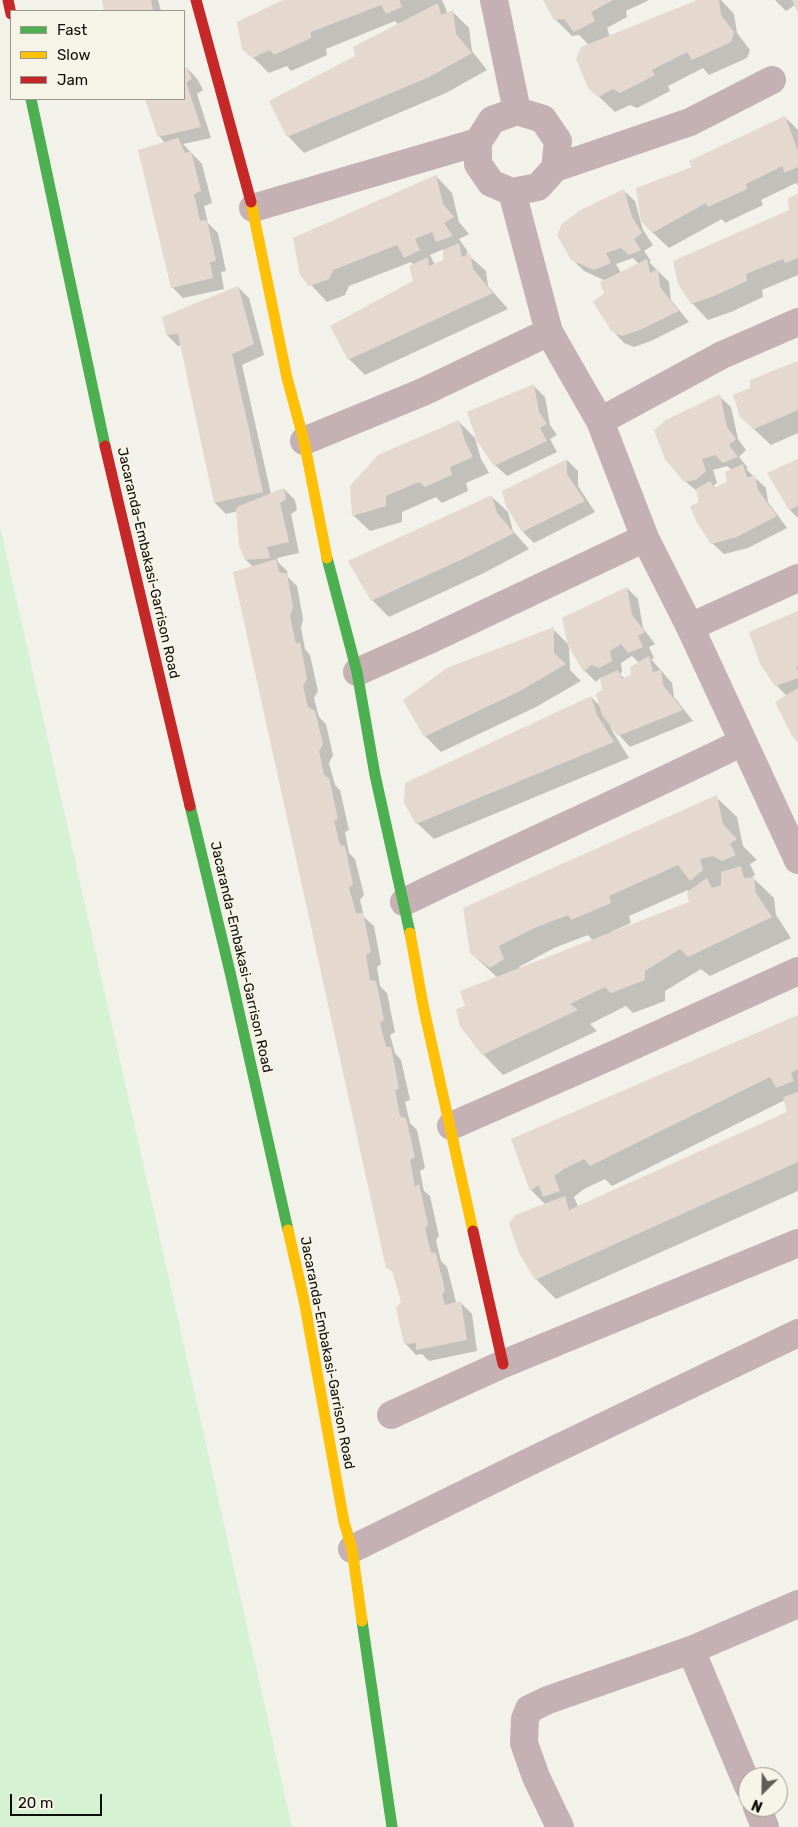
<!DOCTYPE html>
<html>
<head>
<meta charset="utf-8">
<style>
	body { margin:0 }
	#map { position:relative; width:798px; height:1827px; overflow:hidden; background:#f2f1ea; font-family:Rubik,sans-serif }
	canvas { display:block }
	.legend { position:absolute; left:10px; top:10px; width:175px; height:90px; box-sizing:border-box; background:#f6f4e6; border:1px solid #9a988e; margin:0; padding:6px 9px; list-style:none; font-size:15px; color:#0f0e0a }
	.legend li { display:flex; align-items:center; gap:10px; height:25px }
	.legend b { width:25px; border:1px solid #9a988e }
	.north { position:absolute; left:738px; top:1767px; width:50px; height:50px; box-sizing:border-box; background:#f6f4e6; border:1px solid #9a988e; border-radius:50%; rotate:203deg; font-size:14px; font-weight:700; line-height:20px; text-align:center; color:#0f0e0a }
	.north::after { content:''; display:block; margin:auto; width:18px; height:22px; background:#5e5d58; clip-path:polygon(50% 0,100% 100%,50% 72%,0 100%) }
	.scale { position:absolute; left:10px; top:1794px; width:92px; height:22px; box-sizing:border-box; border:2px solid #0f0e0a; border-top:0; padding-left:6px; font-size:15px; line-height:18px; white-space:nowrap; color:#0f0e0a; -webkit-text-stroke:4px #f6f4e6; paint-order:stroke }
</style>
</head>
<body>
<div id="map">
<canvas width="798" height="1827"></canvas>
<ul class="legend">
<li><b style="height:6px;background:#4caf50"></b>Fast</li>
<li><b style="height:6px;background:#ffc107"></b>Slow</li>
<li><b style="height:6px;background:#c62828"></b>Jam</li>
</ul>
<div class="north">N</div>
<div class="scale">20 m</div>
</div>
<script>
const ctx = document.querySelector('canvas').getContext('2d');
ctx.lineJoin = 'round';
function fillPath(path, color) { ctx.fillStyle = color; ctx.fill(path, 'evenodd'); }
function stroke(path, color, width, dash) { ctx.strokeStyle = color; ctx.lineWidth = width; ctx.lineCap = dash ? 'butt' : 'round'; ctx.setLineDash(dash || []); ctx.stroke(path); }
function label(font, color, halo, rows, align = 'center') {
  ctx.font = font + ' Rubik,sans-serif'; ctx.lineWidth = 4; ctx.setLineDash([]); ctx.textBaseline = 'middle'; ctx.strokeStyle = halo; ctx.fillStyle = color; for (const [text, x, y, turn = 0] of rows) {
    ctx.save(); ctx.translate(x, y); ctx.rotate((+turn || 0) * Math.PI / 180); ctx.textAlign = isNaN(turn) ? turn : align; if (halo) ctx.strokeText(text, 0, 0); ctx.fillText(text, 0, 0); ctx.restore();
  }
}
const green = new Path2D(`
	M0,526L292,1827H0Z`);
const shadow = new Path2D(`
	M103,0H158L161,11H105Z
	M286,0H442L448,14L453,12L469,28L472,51L487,70L446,93L304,153L288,136L356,57L399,25L395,21L326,49L327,55L291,71L287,66L269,73L243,48Z
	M544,0H649L626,11L627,17L607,28L610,37L697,2L696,0H721L734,14L737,33L750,50L747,58L709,75L703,68L668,86L670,91L637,108L630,105L615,112L589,87V45L579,35L572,36L555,19Z
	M775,0H798V11L795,5L786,11Z
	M187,68L198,80L203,90L197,94L211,138L183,144L202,164L212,203L204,206L208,223L218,233L226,271L221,272L224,289L183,298L172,287L165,143L159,136L146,99H184V70Z
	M785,117L798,130V185L796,183L761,200L763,205L725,223L722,219L669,248L652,232L693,168Z
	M436,176L452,193L459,222L469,234L459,239L468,252L466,253L486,271L488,286L508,309L365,375L349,359L414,282V265L411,262L349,286L345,295L327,302L301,274ZM444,249V261L435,265L430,255Z
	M623,190L635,201L643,230L653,245L644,251L651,261L649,262L669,282L671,300L689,322L651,341L634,347L624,343L613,331L605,293L606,281L584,271L572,259ZM633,258L639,264L621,273L616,264Z
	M798,194V275L762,290L763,297L731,312L708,320L692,303L790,211Z
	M238,287L249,298L264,355L242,365L271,494L284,489L295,500L297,510L291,514L299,553L277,558L278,562L287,571L288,577L297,586L303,619L301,628L305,649L310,655L318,691L314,698L319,717L326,724L333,755L329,763L335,785L340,790L349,830L345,832L349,853L355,859L364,895L360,900L364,917L374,926L381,964L377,967L380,986L387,993L395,1032L390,1035L395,1053L401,1060L410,1100L405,1102L410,1123L417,1130L425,1168L420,1171L424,1191L430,1196L439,1236L436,1240L441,1261L447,1267L456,1302L454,1304L461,1303L472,1314L477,1351L429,1361L422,1354L416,1355L405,1343L403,1302L395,1274L388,1267L253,567L246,560L238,511L226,514L215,503L182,345L178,346L167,335Z
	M798,362V433L771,445L741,417L751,388Z
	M534,386L545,397L550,425L557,435L550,439L557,452L507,476L495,465Z
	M719,396L731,407L738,439L746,450L739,457L748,468L746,469L766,488L768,502L787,528L748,548L724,554L712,543L698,492L685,481ZM727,466L732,470L729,483L716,488L713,486L717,483L713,470Z
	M459,422L475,438L481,459L489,473L466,483L468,491L442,503L436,497L402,512V522L370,531L353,515Z
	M567,460L578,471V486L595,512L534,543L523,532Z
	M798,461V518L790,510L769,474Z
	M491,496L508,512L513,531L529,549L484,573L389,617L372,600L350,562Z
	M627,588L638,599L643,628L655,644L649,647L654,658L651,659L672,683L674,697L693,721L630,747L610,725L613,732L629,758L434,839L417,823L591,697L601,707L603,691L601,677L596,682L585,671L569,646L570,670L581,681L536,707L441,752L425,736L553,629L569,645ZM632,656L639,663L632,675L625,679L620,674L622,672L621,663Z
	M798,613V741L787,696L776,685Z
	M716,797L737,817L743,846L757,860L750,864L755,875L752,877L774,898L776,915L791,938L710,976L701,969L665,991V1001L633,1013L626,1006L590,1024L597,1031L503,1075L483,1054L466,1007L498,978L471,953ZM688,890L690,903L612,934L611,932L631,923L629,916ZM588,935L593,941L520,969L519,967L554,948Z
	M798,1016V1191L556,1299L536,1279L546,1205L531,1190L513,1140ZM785,1100L789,1113L578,1207L574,1197L584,1189L605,1179L612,1186Z`);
const building = new Path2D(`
	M102,0H151L153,11H104Z
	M283,0H399L402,7L386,14L381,5L311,32V38L274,55L270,50L252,58L242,49L237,22Z
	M543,0H613L591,12L595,21L574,32L564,19L554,20Z
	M695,0H719L721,15L734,32L731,42L692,60L687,52L652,70L655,75L620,93L613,89L598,97L588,88L576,59L581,47L695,1Z
	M792,0H798V14Z
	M438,3L441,15L453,10L456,34L472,53L429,77L287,137L269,101L355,56L353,47Z
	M187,67L192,79L186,82L201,127L158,137L145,99H184V69Z
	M785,116L798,151V167L784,173L783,166L746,184L747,189L708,207L706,203L652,233L641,221L636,188L692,167L689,161Z
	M178,138L185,153L191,151L201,191L194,194L200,221L207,220L216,261L210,262L213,278L171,288L138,150Z
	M436,175L443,204L454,217L444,223L453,236L436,242L432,232L415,239L420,250L404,258L397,245L333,270L329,279L309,286L300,275L293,238Z
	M624,189L632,217L642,233L634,239L641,250L629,255L621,248L606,253L611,263L594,270L571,260L557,235L562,224L579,211Z
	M798,193V258L785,263L783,259L746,274L747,281L714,296L691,304L678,284L673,261L789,210L788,199Z
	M459,243L462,257L470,253L473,269L493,293L348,360L330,326L413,281L409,266L428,257L429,266L443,260V250Z
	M647,259L650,273L658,269L660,287L679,311L640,330L622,336L612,332L593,302L604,293L600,282Z
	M238,286L254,344L232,354L263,492L214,503L178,334L166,335L162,317Z
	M798,361V410L754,429L740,417L733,395L750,388V380Z
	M534,384L539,412L547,424L540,428L547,441L494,466L477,441L467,412Z
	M720,394L727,427L736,439L729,445L738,457L723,463L715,455L702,459L706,471L696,480L684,482L665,459L654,430L666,420Z
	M459,420L465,441L473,457L450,467L452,475L425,487L419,482L386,496V506L352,516L350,486L378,455Z
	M567,459V474L585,501L522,532L506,506L502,491Z
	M798,459V506L789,510L767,473Z
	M743,464L747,478L755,475L758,490L777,516L737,537L711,544L696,521L690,506L699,502L696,489L710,481L714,488L727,482L725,472Z
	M284,488L286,499L280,503L289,542L267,547L270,558L245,560L239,545L236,509L239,506Z
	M492,495L497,513L514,533L467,557L371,601L348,561Z
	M276,559L279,572L287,574L293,607L290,616L296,644L300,642L307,679L303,686L308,707L315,711L323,744L319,751L324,775L329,778L338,819L334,821L340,845L345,846L353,884L349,888L356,913H363L371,952L366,955L370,980L376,981L384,1020L380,1023L386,1047H391L399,1089L395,1090L400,1116L406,1118L415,1157L410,1160L415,1187L419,1184L428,1224L425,1229L431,1252L436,1254L445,1290L442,1295L445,1305L461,1301L467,1340L416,1350V1343L404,1344L396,1308L401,1302L392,1270L386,1268L233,572Z
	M627,587L632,615L645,632L638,636L643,647L628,653L621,644L610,651L612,661L599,668L591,665L584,672L568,646L562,618Z
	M798,611V666L796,667L798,672V678L775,686L760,664L749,632Z
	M554,627V653L566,664L520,691L424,737L403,700L447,668Z
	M649,656L653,672L661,670L663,685L683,710L618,736L602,715L596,694L602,690L600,678L618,670L622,679L631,675L630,667Z
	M798,688V743L791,734L775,702Z
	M591,696L597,715L614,742L416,824L404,803L405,783Z
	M717,795L723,824L737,839L730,844L736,855L722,861L713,856L700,859L703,870L690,881L678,865L609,896L611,903L571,920L568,915L534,928L499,946L504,959L490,968L470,953L463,908Z
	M741,866L744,878L754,877L756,893L772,917L688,957L680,949L645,971V980L611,993L605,987L570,1004L578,1010L482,1055L460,1026L456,1009L465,1006L460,991L689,902L687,892L707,878L712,888L721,885V872Z
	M798,1015V1069L791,1073L794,1081L776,1088L770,1077L590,1166L584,1159L564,1169L554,1176L560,1191L543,1197L539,1185L530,1191L511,1139Z
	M798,1092V1162L535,1280L519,1253L509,1224L515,1215L565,1196L569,1210L787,1112L783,1097Z`);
const street = new Path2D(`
	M494,0L517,111
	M555,168L558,141L543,119L517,111L492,120L478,142V164L491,183L512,192L538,187L555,168L690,122L772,80
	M512,192L549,332L600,421L645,538L690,627L798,860
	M253,208L478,142
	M600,421L722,355L798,322
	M304,441L423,392L549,332
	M690,627L798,578
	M357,672L427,641L645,538
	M404,902C517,847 631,797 743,742
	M451,1126L613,1055L798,971
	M391,1415L503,1364L798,1243
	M352,1549L531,1461L798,1333
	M691,1650L748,1786
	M757,1807L765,1827
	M560,1827L536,1777L524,1743L525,1719L529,1709L548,1700L691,1650L798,1604`);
const fast = new Path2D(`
	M31,99L105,446
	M327,558L357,672L375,775L410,933
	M190,806L230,972L288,1230
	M362,1621L392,1827`);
const slow = new Path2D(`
	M251,202L287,378L304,441L327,558
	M410,933L423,1005L473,1231
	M288,1230L304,1300L344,1522L352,1549L362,1621`);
const jam = new Path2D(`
	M8,0L11,14
	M196,0L251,202
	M105,446L190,806
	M473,1231L503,1364`);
const streetNames = [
	["Jacaranda-Embakasi-Garrison Road",148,563,77],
	["Jacaranda-Embakasi-Garrison Road",241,957,77],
	["Jacaranda-Embakasi-Garrison Road",327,1353,79]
];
fillPath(green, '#d5f3d3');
fillPath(shadow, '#0003');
fillPath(building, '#e4d8cf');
stroke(street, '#c5b0b4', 28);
stroke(fast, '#4caf50', 11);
stroke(slow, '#ffc107', 11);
stroke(jam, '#c62828', 11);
label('14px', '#0f0e0a', '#f6f4e6', streetNames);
</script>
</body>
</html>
